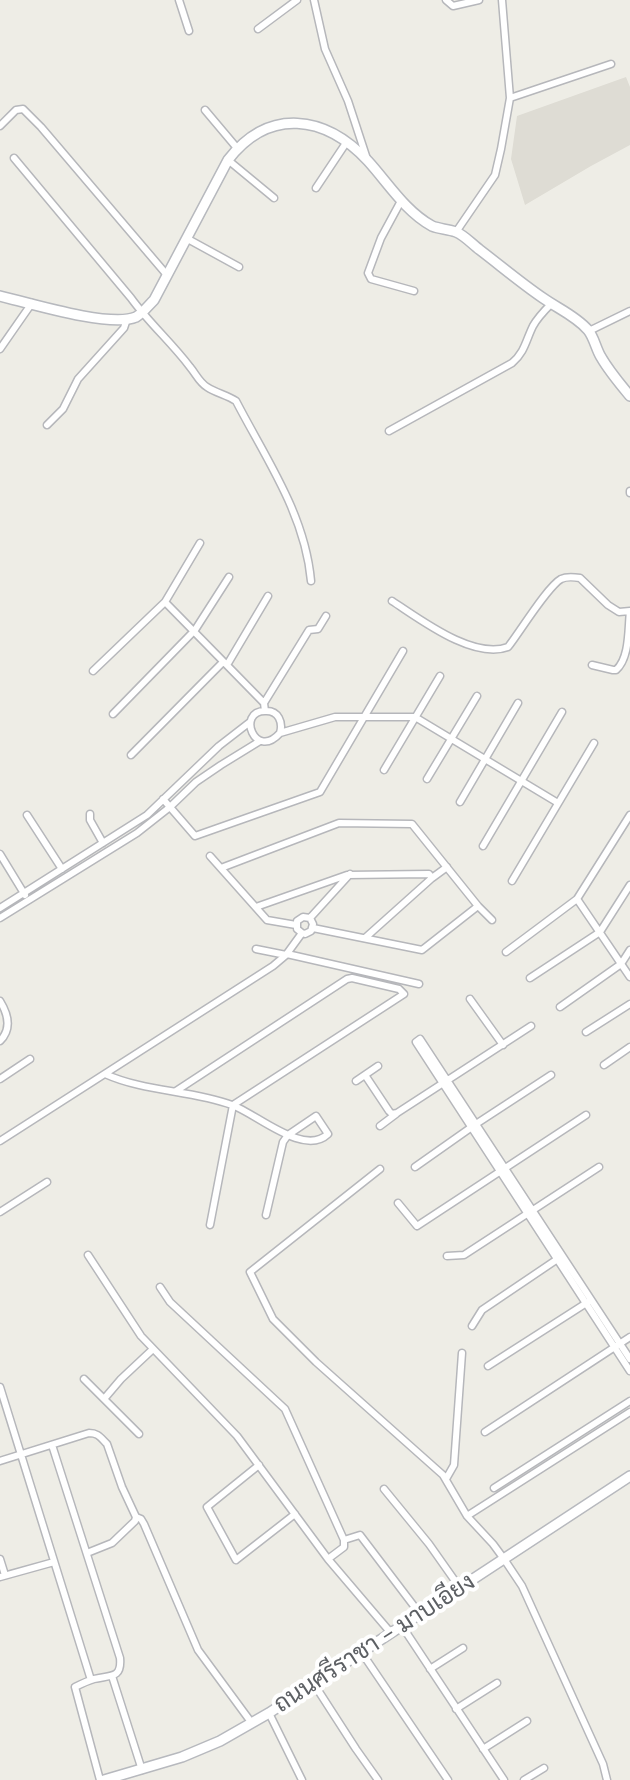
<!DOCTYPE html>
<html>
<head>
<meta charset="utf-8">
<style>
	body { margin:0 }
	canvas { display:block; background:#eeede6 }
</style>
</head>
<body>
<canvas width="630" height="1780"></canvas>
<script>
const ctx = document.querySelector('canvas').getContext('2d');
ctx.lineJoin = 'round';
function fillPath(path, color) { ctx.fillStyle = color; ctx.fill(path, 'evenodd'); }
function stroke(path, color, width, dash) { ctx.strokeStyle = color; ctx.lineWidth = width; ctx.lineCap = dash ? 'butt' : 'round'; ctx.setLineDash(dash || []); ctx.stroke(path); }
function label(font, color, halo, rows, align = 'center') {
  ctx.font = font + ' "DM Sans",Sarabun,sans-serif'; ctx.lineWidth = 8; ctx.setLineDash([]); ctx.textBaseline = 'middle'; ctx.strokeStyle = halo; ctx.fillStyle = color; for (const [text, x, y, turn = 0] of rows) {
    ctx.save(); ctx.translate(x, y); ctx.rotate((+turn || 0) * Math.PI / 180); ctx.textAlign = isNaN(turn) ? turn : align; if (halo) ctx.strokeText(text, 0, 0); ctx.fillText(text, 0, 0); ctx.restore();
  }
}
const education = new Path2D(`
	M626,77L630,87V145L591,166L525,205L511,159L517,116Z`);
const street = new Path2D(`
	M179,0L189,31
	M314,0L325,49L348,101L367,159
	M446,0L453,6L479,0
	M258,29L297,0
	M510,98L611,64
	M205,110L237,148
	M0,126L16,110L23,109L41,127L167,275
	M14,158L131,298C149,323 172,343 190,367C196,374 199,382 207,387C216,393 227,395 236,401C266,459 305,514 311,581
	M228,160L274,198
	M316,188L346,143
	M401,201L381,238L368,273L371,279L414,291
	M456,232L495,175L501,149L510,98L502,0
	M186,238L239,267
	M589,331L630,311
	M0,349L32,303
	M47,425L63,409L78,379L124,328L127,319
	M389,431L512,363C525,352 526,340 533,326C538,317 544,311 551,304
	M630,491V493
	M392,601C420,619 473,660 508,647C520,632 547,587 561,579C567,576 574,577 580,578L608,605L619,612L630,611
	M165,602L264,703L265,711
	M227,665L268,596
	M592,665L613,670H616C630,658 628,628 630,611
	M93,671L165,602L200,543
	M264,703L309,630L318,629L326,616
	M113,714L195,630L229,577
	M280,733C283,723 279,710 265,711C236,711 255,761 280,733L335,717H415L558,803
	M131,755L223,662
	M384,770L440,676
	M427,779L477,696
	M163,799L195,836L320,792L403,651
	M460,802L518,703
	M90,814V820L103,843
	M27,815L62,869
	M483,846L562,712
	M0,854L25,895
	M210,856L267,920L296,925
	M221,868L339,823L412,824L478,906
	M512,881L594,743
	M577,899L630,977
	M256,907L347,875L429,874L432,878L447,867
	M0,908L147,815L219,746L250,722
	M0,918L137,833L170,807L196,782L221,765L260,741
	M310,918L350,874
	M313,928L422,950L478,906L492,920
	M365,938L432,878
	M256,949L286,955
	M506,952L577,899L630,815
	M287,954L419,984
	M530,978L600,932L630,885
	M470,999L503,1045
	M0,1001C8,1014 12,1029 0,1041
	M560,1007L621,964L630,950
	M586,1032L630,1004
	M420,1039L416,1042L630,1371
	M420,1039L630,1359
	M604,1065L630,1047
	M105,1074C145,1092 191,1090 232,1105C257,1114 304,1157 328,1134L316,1116L288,1135L283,1142L266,1215
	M365,1075L389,1111L392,1114L397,1113L531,1026
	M0,1079L30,1059
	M356,1081L378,1066
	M176,1091L347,979L352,978L399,989L404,994L233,1105L210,1225
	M380,1126L396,1114
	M0,1141L273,966L286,955L302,933L305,934L311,931L313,924L310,918L303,917L297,921V929L302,933
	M415,1167L476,1124L551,1075
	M380,1169L250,1272L273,1319L316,1362L443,1475L467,1516L493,1544L504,1559L522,1586L603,1764L607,1780
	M398,1203L417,1226L586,1115
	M0,1212L47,1182
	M88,1255L141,1336L237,1436L328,1559L391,1633
	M447,1256L464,1255L599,1167
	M160,1287L170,1302L285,1409L344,1540V1547L328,1559
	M472,1326L482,1310L559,1258
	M488,1366L588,1302
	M84,1379L139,1434
	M0,1387L91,1680
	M104,1399L121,1379L153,1349
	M485,1432L630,1337
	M52,1445L120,1658C122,1679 110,1675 94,1679C87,1681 81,1684 75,1687L100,1780
	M0,1461L89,1433C98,1433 100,1437 107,1444L122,1487L136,1517L141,1519L144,1524L198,1650L251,1722
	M259,1465L207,1507L236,1560L295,1514
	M446,1479L454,1465L462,1353
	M494,1488L630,1401
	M384,1489L429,1544L460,1588
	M467,1516L630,1412
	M344,1540L360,1535L420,1614
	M87,1553L112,1543L135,1521L136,1517
	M0,1559L5,1575
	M0,1577L54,1562
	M402,1626L504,1780
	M362,1653L448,1780
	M430,1669L463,1648
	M112,1676L142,1770
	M314,1684L356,1749L378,1780
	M456,1709L497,1683
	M269,1713L302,1780
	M483,1749L527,1721
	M524,1780L544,1768`);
const secondary = new Path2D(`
	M0,296C29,303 110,328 136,317C143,313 148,306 154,300L228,160C269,107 325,115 368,161C388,183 405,211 432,226C439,229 448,229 456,232C464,235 472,244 480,250C501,266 521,283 543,298C557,308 576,316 588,330C594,337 596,349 601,357C609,371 620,384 630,396
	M104,1780L182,1757L220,1741L269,1713L630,1476`);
const streetNames = [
	["ถนนศรีราชา - มาบเอียง",375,1644,-33]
];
fillPath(education, '#dedcd4');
stroke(street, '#b6b7bb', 9);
stroke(secondary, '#b7b9be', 12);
stroke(street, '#fff', 6);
stroke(secondary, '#fff', 9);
label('24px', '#5d6064', '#fff', streetNames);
</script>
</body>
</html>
